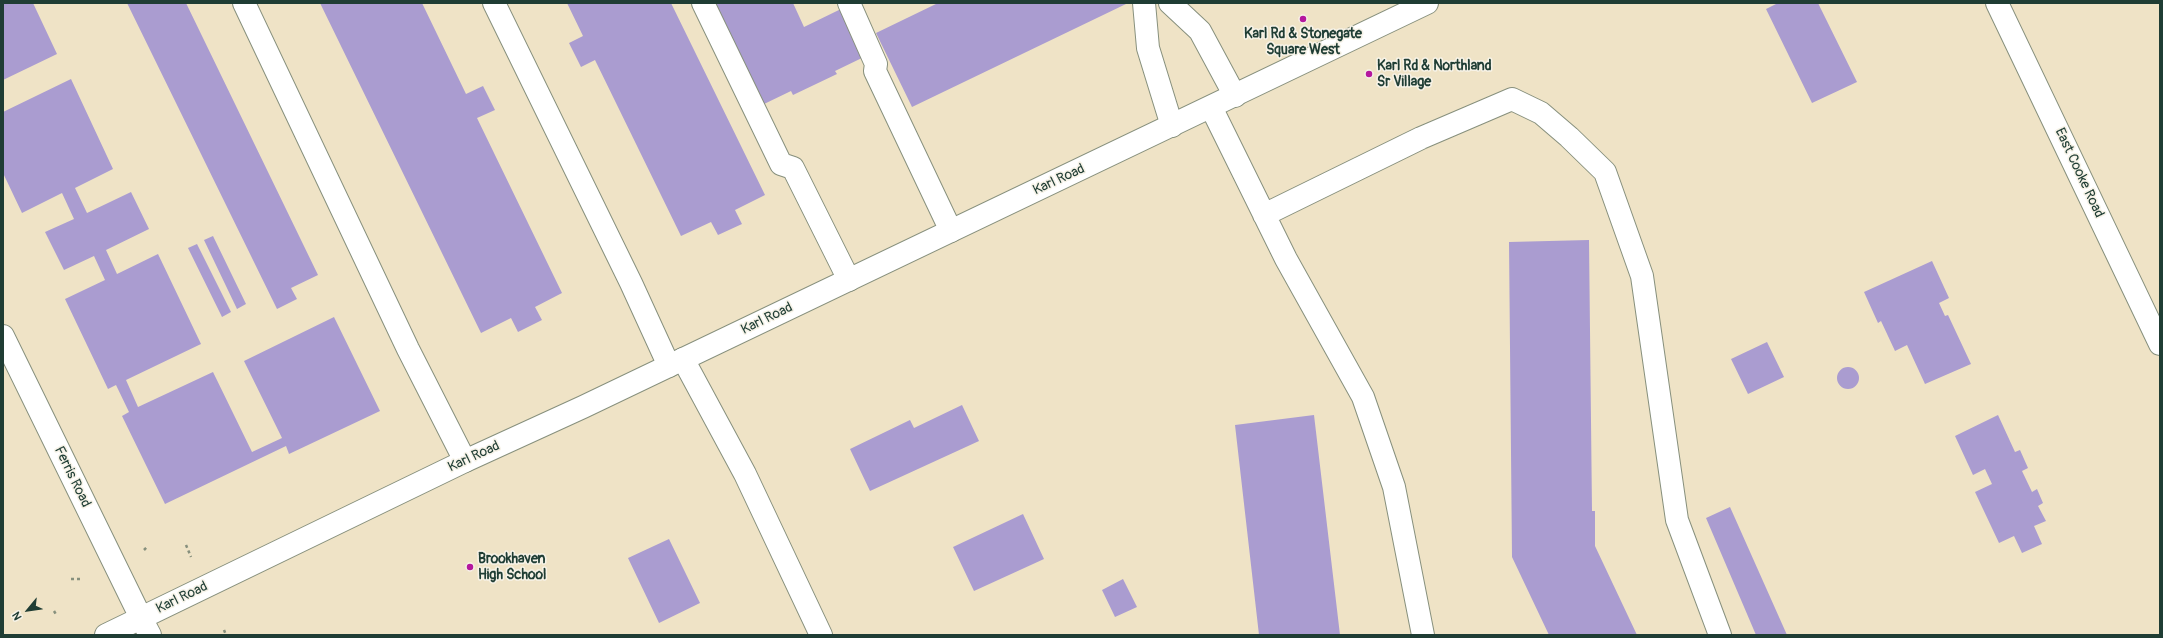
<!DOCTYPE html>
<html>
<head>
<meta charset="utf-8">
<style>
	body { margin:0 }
	#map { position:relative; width:2163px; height:638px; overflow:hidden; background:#efe3c6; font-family:Pangolin,sans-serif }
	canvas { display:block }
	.frame { position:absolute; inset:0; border:4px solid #1f3d34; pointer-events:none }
	.north { position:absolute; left:8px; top:590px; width:40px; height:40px; -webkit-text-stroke:3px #f7f3e8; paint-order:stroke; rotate:241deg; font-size:11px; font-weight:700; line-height:16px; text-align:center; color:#1f3d34 }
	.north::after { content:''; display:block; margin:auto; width:14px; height:18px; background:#1f3d34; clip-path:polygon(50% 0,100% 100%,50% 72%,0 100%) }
</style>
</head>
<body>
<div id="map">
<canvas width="2163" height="638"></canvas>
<div class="frame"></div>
<div class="north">N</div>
</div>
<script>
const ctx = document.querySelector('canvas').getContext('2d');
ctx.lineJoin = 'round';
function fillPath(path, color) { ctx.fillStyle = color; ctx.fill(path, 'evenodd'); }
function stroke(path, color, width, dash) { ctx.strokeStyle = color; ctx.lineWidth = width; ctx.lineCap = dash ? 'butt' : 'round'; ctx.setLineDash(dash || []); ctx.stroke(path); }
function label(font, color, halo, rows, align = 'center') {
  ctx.font = font + ' Pangolin,sans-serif'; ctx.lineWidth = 3; ctx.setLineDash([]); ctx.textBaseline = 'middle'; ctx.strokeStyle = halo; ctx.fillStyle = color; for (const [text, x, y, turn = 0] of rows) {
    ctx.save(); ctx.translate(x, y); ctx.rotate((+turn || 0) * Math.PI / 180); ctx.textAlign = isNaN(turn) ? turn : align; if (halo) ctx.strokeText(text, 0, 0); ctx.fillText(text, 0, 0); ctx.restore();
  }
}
const building = new Path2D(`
	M3,3H33L57,54L3,80Z
	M127,3H186L318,275L291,288L297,299L277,309Z
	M320,3H422L466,94L483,86L495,110L477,118L562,293L535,307L542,320L518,332L511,318L481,333Z
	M567,3H671L765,195L735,210L742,224L718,235L711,222L681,236L595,60L581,67L569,43L583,36Z
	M713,3H793L804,27L843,8L866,56L835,71L837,74L793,95L791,91L762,105Z
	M938,3H1125L1126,4L912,107L876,33Z
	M1778,3H1818L1857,82L1812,103L1766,9Z
	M71,79L113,169L75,188L87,213L131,192L149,229L106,250L117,274L158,254L201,344L126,380L138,407L213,372L252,452L282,438L244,361L334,317L380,411L289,454L286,446L165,504L122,416L129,412L116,385L108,389L65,299L105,280L94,256L64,270L45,232L74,219L62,193L22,213L3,173V112Z
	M213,236L246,304L237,309L204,240Z
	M1589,240L1592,511H1595V546L1637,635H1549L1512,557L1509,242Z
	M197,244L231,312L222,317L188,248Z
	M1932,261L1949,298L1939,303L1945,316L1948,315L1971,364L1925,384L1907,345L1895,351L1881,321L1878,323L1864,292Z
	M1767,342L1784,377L1748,394L1731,359Z
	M1837 378a11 11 0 1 1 22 0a11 11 0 1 1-22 0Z
	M962,405L979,441L870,491L850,449L910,420L914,428Z
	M1314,415L1340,635H1259L1235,425Z
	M1998,415L2015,452L2020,450L2028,468L2022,471L2032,492L2037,489L2043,503L2038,506L2046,521L2034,526L2042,544L2022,553L2014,536L1999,543L1975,492L1992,484L1985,469L1973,475L1955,436Z
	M1730,507L1787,635H1756L1706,518Z
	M1023,514L1044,559L974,591L953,547Z
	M669,539L700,603L659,623L628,558Z
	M1123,579L1137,607L1115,617L1102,590Z`);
const path = new Path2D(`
	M186,545L191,557
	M144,550L148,546
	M71,579H83
	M54,611L57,616
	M224,630L226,635`);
const minor = new Path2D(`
	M244,3L408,349L465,461
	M494,3L631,283L669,366
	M703,3L781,164L793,168L849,280
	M849,3L876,64L875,71L951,231
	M1144,3L1148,48L1172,126
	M1170,3L1200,31L1235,96
	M1211,107L1286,259L1363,397L1394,487L1423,635
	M1264,215L1421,138L1512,99L1541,113L1569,137L1605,172L1642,276L1677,520L1720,635
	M683,359L745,474L821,635
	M141,618L150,635`);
const major = new Path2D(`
	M1997,3L2160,344
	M3,336L141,618
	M106,635L465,461L583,407L1427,3`);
const markers = [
	[1303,19,4,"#b5179e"],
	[1369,74,4,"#b5179e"],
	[470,567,4,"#b5179e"]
];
const poiNames = [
	["Karl Rd & Stonegate",1303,34,"center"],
	["Square West",1303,50,"center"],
	["Karl Rd & Northland",1377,66],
	["Sr Village",1377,82],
	["Brookhaven",478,559],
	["High School",478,575]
];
const streetNames = [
	["East Cooke Road",2079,173,65],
	["Karl Road",1059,180,-25],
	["Karl Road",767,319,-26],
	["Karl Road",474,457,-25],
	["Ferris Road",72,477,64],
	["Karl Road",182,598,-26]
];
fillPath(building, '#aa9cd0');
stroke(minor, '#87907d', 24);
stroke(major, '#87907d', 24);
stroke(path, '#87907d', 2.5, [3, 3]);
stroke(minor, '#fff', 22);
stroke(major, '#fff', 22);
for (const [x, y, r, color] of markers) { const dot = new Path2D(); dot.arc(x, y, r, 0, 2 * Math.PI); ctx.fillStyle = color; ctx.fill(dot); stroke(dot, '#f7f3e8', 1.5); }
label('bold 14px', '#1f3d34', '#f7f3e8', poiNames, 'left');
label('14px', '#1f3d34', '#f7f3e8', streetNames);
</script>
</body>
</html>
